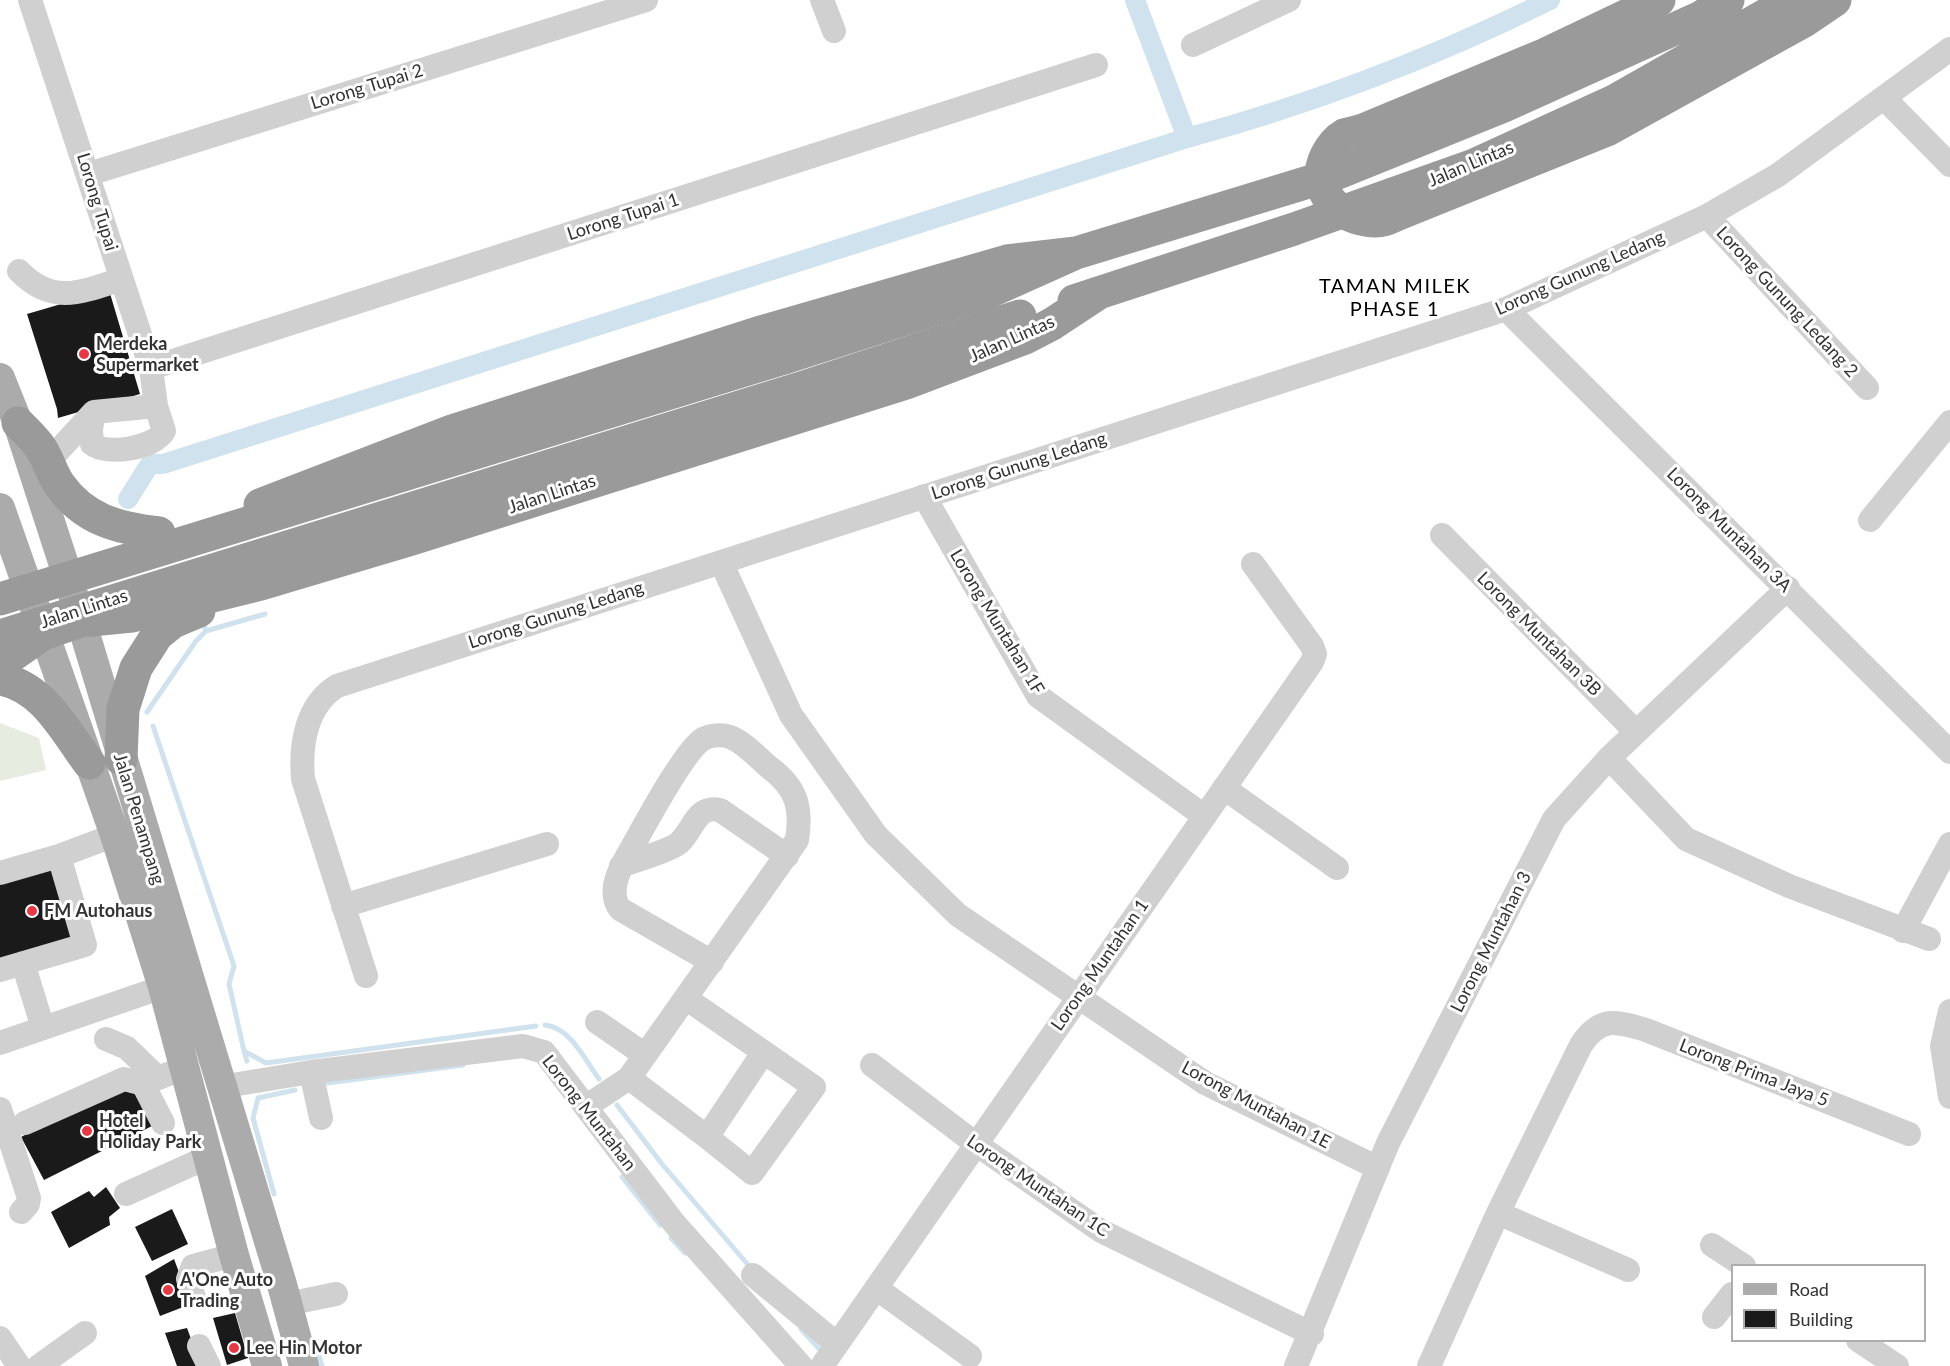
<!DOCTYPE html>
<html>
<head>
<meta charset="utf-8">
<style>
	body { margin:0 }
	#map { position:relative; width:1950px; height:1366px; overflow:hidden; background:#fff; font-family:Lato,sans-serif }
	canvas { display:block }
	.legend { position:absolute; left:1731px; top:1264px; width:195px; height:78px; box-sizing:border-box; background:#fff; border:2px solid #adadad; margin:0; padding:8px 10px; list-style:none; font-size:18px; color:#333 }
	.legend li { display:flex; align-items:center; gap:12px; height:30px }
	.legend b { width:30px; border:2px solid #adadad }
</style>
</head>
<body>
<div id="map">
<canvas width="1950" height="1366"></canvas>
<ul class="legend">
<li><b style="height:8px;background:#ababab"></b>Road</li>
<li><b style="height:16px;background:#1a1a1a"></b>Building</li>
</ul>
</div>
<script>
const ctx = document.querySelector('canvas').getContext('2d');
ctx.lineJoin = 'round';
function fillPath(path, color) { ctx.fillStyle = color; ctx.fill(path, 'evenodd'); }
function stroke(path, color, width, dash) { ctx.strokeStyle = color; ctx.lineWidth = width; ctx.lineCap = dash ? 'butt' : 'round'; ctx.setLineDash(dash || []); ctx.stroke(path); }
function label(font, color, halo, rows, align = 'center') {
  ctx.font = font + ' Lato,sans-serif'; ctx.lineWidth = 6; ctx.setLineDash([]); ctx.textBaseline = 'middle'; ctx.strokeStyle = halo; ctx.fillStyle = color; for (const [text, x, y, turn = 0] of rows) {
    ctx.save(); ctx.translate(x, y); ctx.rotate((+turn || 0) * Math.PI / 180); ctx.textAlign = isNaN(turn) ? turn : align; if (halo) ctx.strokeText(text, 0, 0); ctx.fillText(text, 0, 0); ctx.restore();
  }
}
const green = new Path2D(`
	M0,723L39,738L46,770L0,781Z`);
const stream = new Path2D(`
	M206,631L265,614
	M147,712L196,641L206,631L203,622
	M153,726L234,966L229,984L244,1051L266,1063L536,1026
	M545,1025C571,1028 585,1060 599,1079
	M244,1051L247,1061
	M328,1083L463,1065
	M617,1105L662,1164L749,1266
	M622,1177L660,1225
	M274,1194L253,1118L258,1098L295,1090
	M671,1238L685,1253
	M801,1329L823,1353
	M317,1349L322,1366`);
const canal = new Path2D(`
	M1135,0L1187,138
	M128,499L150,464H163L1187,138C1312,104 1433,58 1550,0`);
const building = new Path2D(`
	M109,290L140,394L58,418L57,409L27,314Z
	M50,866L73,941L0,959V880Z
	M131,1082L152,1126L44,1180L21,1137Z
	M106,1187L120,1208L109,1217L110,1225L69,1248L51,1212L89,1191L94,1197Z
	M172,1209L188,1244L152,1261L135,1227Z
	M174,1259L191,1304L160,1316L145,1276Z
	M235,1313L248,1358L227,1365L213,1318Z
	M187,1328L201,1366H177L165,1333Z`);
const minor = new Path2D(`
	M30,0L151,368L156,406L164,431C155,448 107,456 92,444L91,429L94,412
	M822,0L834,31
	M1193,45L1289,0
	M1884,98L1950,165
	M89,174L646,0
	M1707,216L1867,388
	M19,271C52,305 80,293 121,279
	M1506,309L1950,752
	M151,368L1096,65
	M47,463L94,412L156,406
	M924,496L1038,696L1204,816
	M1870,520L1950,422
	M1442,535L1636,732
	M721,562L791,715L876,835L958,915L1205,1083L1378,1168
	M1609,758L1686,839L1789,886L1929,939
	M1224,788L1337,868
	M621,866C633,861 671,850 679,843C694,829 696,805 720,810L787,856
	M0,873L59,856
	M343,906L547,844
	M1903,931L1950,844
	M23,963L43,1028
	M0,970L85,945L59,856L115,835
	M366,976L303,779C300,745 306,705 337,686L1506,309L1707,216L1778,175L1950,49
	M687,999L814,1087L752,1173L707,1137
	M1950,1011L1942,1046L1950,1097
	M597,1022L645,1055
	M106,1039L127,1048L158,1078
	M0,1043L163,987
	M872,1065L976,1144L1101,1231L1312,1334
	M311,1072L321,1118
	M629,1078L707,1137L763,1053
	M143,1084L163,1123
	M220,1087L311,1072L523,1046L544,1052L674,1223L801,1366
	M587,1106L629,1078L797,840C802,808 797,788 770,768C759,759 744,742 730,737C722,734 711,735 703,739C685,750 645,824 633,846C622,864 606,890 620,909L712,962
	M0,1109L29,1198L28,1204L21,1212
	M25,1123L124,1079L143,1084L186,1067
	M126,1194L208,1157
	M1498,1213L1628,1270
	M1712,1245L1744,1266
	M753,1275L837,1344
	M876,1288L970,1356
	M194,1297L188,1279L193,1266L234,1255
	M287,1304L336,1294
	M1714,1317L1732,1294
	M0,1338L19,1366
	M1858,1340L1897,1366
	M199,1346L209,1366
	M39,1366L85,1333
	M822,1366L1312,662L1315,654L1312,646L1253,564
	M1296,1366L1388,1143L1554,819L1609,758L1788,588
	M1429,1366L1498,1213L1581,1045C1600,1016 1616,1021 1646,1030L1909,1134`);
const major = new Path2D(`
	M0,378L18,423L65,568L281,1281L304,1366
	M0,508L115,835L163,987L234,1255L267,1366`);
const highway = new Path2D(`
	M1074,301L1294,229L1474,165L1614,101L1792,0
	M784,358L989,292L1076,253L1338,173L1504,106L1701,17L1728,0
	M18,423C25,430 34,438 40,447C48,458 51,472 59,484C84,520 118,528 159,533
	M260,505L452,431L764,331L1007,261L1076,253
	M0,664L43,634L81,621L132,616L261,584L412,539L906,383L1025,338L1052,324L1096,295
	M0,679C43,686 65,731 89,763
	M121,759L123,709L136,668L157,635L173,622L199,611`);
const highwayBridge = new Path2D(`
	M1659,0L1546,54L1363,130C1357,132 1350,133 1344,135C1337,139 1330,148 1326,156C1309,191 1340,220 1374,221C1383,222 1393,216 1401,213L1607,130L1804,21L1835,0
	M0,599L784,358
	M0,636L804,387L1020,316`);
const markers = [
	[84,354,6,"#e63946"],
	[32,911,6,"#e63946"],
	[87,1131,6,"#e63946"],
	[168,1290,6,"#e63946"],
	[234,1348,6,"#e63946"]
];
const streetNames = [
	["Lorong Tupai 2",367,87,-17],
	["Jalan Lintas",1471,164,-23],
	["Lorong Tupai",97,202,73],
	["Lorong Tupai 1",623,217,-18],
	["Lorong Gunung Ledang",1580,273,-24],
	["Lorong Gunung Ledang 2",1787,302,47],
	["Jalan Lintas",1012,339,-24],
	["Lorong Gunung Ledang",1019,466,-18],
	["Jalan Lintas",552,494,-18],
	["Lorong Muntahan 3A",1729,530,45],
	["Jalan Lintas",84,609,-18],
	["Lorong Gunung Ledang",556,615,-18],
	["Lorong Muntahan 1F",997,622,59],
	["Lorong Muntahan 3B",1539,634,45],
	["Jalan Penampang",139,819,73],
	["Lorong Muntahan 3",1491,942,-63],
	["Lorong Muntahan 1",1100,965,-55],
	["Lorong Prima Jaya 5",1754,1073,21],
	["Lorong Muntahan 1E",1256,1105,28],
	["Lorong Muntahan",589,1113,52],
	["Lorong Muntahan 1C",1038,1186,34]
];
const poiNames = [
	["Merdeka",96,344],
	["Supermarket",96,365],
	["FM Autohaus",44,911],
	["Hotel",99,1121],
	["Holiday Park",99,1142],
	["A'One Auto",180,1280],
	["Trading",180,1301],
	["Lee Hin Motor",246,1348]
];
const neighbourhoodNames = [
	["TAMAN MILEK",1395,287],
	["PHASE 1",1395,310]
];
fillPath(green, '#e6ecdf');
stroke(stream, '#cfe2ee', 5);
stroke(canal, '#cfe2ee', 20);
fillPath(building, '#1a1a1a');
stroke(minor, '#d0d0d0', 24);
stroke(major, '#ababab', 30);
stroke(highway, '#9a9a9a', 33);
stroke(highwayBridge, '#9a9a9a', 33);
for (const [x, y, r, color] of markers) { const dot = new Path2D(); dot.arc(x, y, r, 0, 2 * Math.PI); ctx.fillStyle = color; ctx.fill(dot); stroke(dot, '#fff', 2); }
label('18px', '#333', '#fff', streetNames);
label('bold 18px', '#333', '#fff', poiNames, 'left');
ctx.letterSpacing = '1.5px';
label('20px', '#000', '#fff', neighbourhoodNames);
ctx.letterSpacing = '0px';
</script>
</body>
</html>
